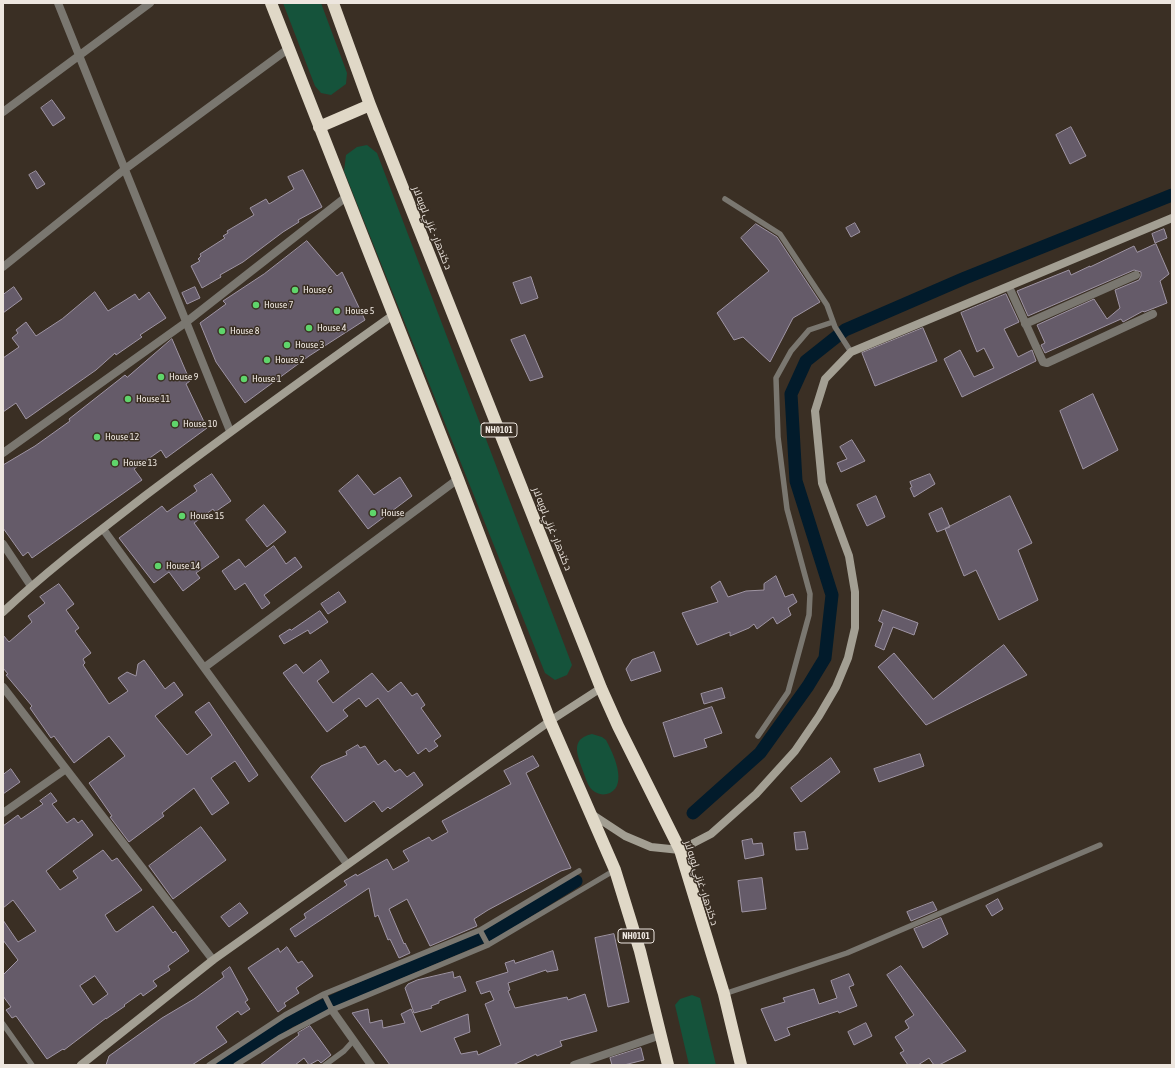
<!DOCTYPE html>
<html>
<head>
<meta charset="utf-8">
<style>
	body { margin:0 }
	#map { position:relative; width:1175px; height:1068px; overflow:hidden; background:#3a2f24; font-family:"Asap Condensed",sans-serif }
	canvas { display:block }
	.frame { position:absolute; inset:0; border:4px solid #ede6df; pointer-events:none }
</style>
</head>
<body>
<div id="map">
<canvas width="1175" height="1068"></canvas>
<div class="frame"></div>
</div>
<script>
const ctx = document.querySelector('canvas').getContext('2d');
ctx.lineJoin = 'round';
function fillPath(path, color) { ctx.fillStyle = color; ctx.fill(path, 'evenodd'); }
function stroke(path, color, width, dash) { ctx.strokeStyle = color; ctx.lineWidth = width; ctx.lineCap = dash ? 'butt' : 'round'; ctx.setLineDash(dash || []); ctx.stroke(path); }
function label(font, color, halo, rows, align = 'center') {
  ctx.font = font + ' "Asap Condensed",Cairo,sans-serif'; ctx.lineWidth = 3; ctx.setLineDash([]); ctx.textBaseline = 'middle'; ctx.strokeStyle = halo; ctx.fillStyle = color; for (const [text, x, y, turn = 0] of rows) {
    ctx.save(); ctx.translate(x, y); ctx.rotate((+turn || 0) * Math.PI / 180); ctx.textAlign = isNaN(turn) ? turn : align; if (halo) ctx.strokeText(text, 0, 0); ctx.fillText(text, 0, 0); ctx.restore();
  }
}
const green = new Path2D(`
	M283,3H321L347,73L346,84L331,95L321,93L315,86Z
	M367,145L377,153L572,665L567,675L555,680L545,673L344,171L346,155L357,147Z
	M592,734L602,737L606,740C613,753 628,784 610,793C605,795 600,795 595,792C588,788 586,779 583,771C578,756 569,739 592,734Z
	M692,995L700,998L716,1065H689L675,1005L680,999Z`);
const canal = new Path2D(`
	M693,813L760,753L808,686L825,658L832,595L796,481L791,394L806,361L845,330L965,278L1172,195
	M223,1065L290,1021L353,992L494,932L576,881`);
const building = new Path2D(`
	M52,100L65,118L53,126L41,108Z
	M1071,127L1086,156L1070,164L1056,135Z
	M303,170L322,207L298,220L299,222L283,232L243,262L220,275L221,277L202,288L191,266L200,261L198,259L201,256L200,254L225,238L223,236L228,233L227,231L254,215L250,208L266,199L269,204L294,189L288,177Z
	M36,171L45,184L37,189L29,175Z
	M855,223L860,232L851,237L846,228Z
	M756,224L777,237L820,302L793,318L770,362L743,337L734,340L717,313L769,271L741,238Z
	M1164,229L1167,238L1155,243L1152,234Z
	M307,241L337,276L342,272L365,320L309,356L245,403L216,362L200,323L226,304L223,301L264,274Z
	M1156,244L1169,274L1160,281L1167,303L1144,312L1143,311L1123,322L1121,319L1045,353L1041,345L1045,343L1037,325L1094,299L1107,319L1120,308L1115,290L1139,280L1141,276V272L1134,270L1028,316L1017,291L1069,270L1071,275L1090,266V267L1134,246L1137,252Z
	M531,277L538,298L521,304L513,283Z
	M14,287L22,299L3,313V295Z
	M195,287L200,298L187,304L182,293Z
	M95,292L108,311L135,294L139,300L149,292L166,318L140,335L142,337L116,355L115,353L96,370L26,419L16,403L3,412V358L19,347L12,338L18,333L16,330L26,322L36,336L62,319Z
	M1006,294L1019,322L1004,329L1018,357L1032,350L1036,361L962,397L944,359L960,350L974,377L994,368L984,348L977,352L961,313Z
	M923,328L937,361L875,386L862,353Z
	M525,335L543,377L530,381L511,340Z
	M172,339L190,381L186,384L207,428L166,458L161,450L134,469L142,480L32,558L28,552L23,556L3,528V465L35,446L70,421L69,419L125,375L127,377Z
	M1093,394L1118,450L1083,469L1060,411Z
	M852,440L865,461L841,472L837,463L847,459L840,447Z
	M212,474L231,501L215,512L213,509L194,523L219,557L196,573L200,578L183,591L169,572L154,583L119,538L162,506L167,512L197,491L194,486Z
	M930,474L935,484L914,497L910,488L912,487L910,482Z
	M358,475L374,495L400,477L412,496L368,529L339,491Z
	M876,496L885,517L867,526L857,505Z
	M1010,496L1032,543L1018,550L1038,600L999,620L976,570L964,576L945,529Z
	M264,505L286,532L267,547L246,520Z
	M942,508L950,527L937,532L929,514Z
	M274,546L286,564L295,557L302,567L264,595L270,603L262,609L245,583L235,590L222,571L239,559L245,567Z
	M776,576L785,597L793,594L797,602L788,608L791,615L777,624L773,617L757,629L754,624L749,628L730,636V632L697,645L682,613L718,602L711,587L720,581L728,597L746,591L764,590V584Z
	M59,584L74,604L66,610L79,628L75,631L91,653L83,659L85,663L83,665L109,704L128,691L118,678L127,672L136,676L138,664L144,660L165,689L174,682L183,695L155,716L187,755L212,735L195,712L209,702L258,775L249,782L235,761L211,778L229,803L212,815L194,788L162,813L164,816L129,842L110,817L112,816L89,783L125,756L109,736L74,763L54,736L51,738L30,708L32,706L6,675L8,674L3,668V635L9,642L32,622L28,616L45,603L40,597Z
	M339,592L346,602L328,614L321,604Z
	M883,610L918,623L914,635L893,627L884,650L875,646L883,623L879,621Z
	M320,611L328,622L310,634L308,630L284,644L279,636L290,629L291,630Z
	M1004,645L1027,675L926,725L878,667L894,653L933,699Z
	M654,652L661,671L631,681L626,669L632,660Z
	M321,660L329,672L317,681L333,703L372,673L388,692L401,682L412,696L417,693L425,705L421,708L441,736L434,741L438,746L429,752L426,748L418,754L378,698L366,707L359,698L343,710L348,716L327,732L283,673L296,664L303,673Z
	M722,688L725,698L704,704L701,694Z
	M712,707L722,733L704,739L707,747L674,757L663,723Z
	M358,745L360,748L365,746L378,765L385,760L395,772L400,769L407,777L414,772L423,785L390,809L388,807L382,812L374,801L345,822L311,777L321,766L347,755L346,752Z
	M920,754L924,766L879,782L874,769Z
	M533,756L539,766L526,773L571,868L561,871L488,910L474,919L477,926L430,946L407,899L389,909L404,944L405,943L410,953L399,958L390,939L388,940L378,915L375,917L369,888L295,937L290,929L306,918L304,914L347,885L344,881L356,874L357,876L387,859L393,870L409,861L403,851L429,837L432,841L448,832L442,821L511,784L504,771Z
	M831,758L840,772L801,802L791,788Z
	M11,769L20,782L3,794V775Z
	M51,793L57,801L52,804L67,823L74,818L78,823L82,820L93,835L46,871L60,890L78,878L73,871L103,850L112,861L117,858L142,890L105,915L115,931L117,932L153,906L173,933L175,931L189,951L168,966L170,970L153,981L157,986L143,996L141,993L124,1005L125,1006L106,1019V1018L64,1050L63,1049L47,1059L16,1016L12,1018L6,1010L11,1007L3,996V975L18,960L3,940V920L18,942L36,931L13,900L3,908V826L18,815L21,819L43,804L40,801ZM95,976L108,994L93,1005L80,986Z
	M201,827L226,860L173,899L149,866Z
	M805,832L808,849L796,850L794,833Z
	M752,839L753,844L762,843L764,855L745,859L742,841Z
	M762,878L766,909L742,912L738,881Z
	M998,899L1003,909L992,916L986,906Z
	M933,902L937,910L911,921L907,912Z
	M240,903L248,913L229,927L221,917Z
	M941,918L948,934L923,948L914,929Z
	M614,934L629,1002L608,1007L595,938Z
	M287,947L298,963L302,961L313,976L296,988L299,993L284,1003L286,1006L278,1012L248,968L278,948L280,952Z
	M553,951L558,970L547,972L546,970L508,983L510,990L508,991L515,1008L567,997L568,1000L585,994L597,1031L560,1041L562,1046L537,1056L536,1054L513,1065H390L352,1013L368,1009L370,1023L382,1020L383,1028L405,1023L401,1014L411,1009L421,1032L468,1014L470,1032L454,1038L461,1054L477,1051L478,1055L501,1045L485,1004L494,1000L490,991L481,994L476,982L508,972L505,963L514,960L515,963Z
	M901,966L966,1051L939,1065H934L929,1058L918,1065H908L900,1053L904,1051L895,1037L909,1028L905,1021L914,1015L887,975Z
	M230,967L248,1000L245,1002L250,1009L241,1015L238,1011L216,1027L227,1042L192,1065H106L109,1056L162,1018L194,999L224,977L222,973Z
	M453,972L454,978L460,976L466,991L439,1001V1003L431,1006L432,1008L414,1013L405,988L408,984L417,980Z
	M849,974L854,985L849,987L857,1006L839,1013L838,1011L787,1028L790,1035L775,1041L761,1009L785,1002L783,998L814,989L819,1004L837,998L831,981Z
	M866,1023L872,1036L854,1045L848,1032Z
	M310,1026L331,1055L321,1063L318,1060L309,1065L304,1058L295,1065H260L299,1035L298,1033Z
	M641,1048L644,1060L624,1065H612L610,1058Z`);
const lane = new Path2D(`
	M725,199L780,234L827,305L835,327L851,352
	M758,736L788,692L809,615L810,594L787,509L778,437L776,378L791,351L809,330L833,322
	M480,930L488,945
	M324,994L332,1010
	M724,994L847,953L1100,845
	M3,1024L32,1065
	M209,1065L285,1015L324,994L480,930L579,871
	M236,1065L279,1038L332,1010L488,945L615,870
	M325,1065L344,1051L354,1040`);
const street = new Path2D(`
	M58,3L230,431
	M3,112L150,3
	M3,267L125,169L288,49
	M1009,287L1043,362L1047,363L1153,314
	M1025,324L1136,275
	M3,453L185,323L346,197
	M103,529L347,864
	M3,544L31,586
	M205,667L458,479
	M3,687L213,960
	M3,813L66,769
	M332,1010L371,1065
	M574,1065L661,1035`);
const secondary = new Path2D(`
	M3,612C48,570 97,533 146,495C227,434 310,374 393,315
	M590,813L625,836L651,847L680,850L711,834L756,794L795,751L819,716L836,687L848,658L855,628V592L849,556L822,483L815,411L825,379L851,352L1172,218
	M81,1065L213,960L550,721L601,688`);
const highway = new Path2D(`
	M271,3L458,479L550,721L615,870L640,951L668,1065
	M333,3L370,105L601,688L618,726L680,850L724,994L741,1065
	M319,127L370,105`);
const markers = [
	[295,290,4,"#5fd56b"],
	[256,305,4,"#5fd56b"],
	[337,311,4,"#5fd56b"],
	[309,328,4,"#5fd56b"],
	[222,331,4,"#5fd56b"],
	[287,345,4,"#5fd56b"],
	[267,360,4,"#5fd56b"],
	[161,377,4,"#5fd56b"],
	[244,379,4,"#5fd56b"],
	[128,399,4,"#5fd56b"],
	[175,424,4,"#5fd56b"],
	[97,437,4,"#5fd56b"],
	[115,463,4,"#5fd56b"],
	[373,513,4,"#5fd56b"],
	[182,516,4,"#5fd56b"],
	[158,566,4,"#5fd56b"]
];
const shields = [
	[499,430,36],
	[636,936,36]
];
const shieldNames = [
	["NH0101",499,430],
	["NH0101",636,936]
];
const streetNames = [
	["د کندهار - غزني لويه لار",432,228,68],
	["د کندهار - غزني لويه لار",552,529,68],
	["د کندهار - غزني لويه لار",701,883,72]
];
const poiNames = [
	["House 6",303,290],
	["House 7",264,305],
	["House 5",345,311],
	["House 4",317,328],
	["House 8",230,331],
	["House 3",295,345],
	["House 2",275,360],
	["House 9",169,377],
	["House 1",252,379],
	["House 11",136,399],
	["House 10",183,424],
	["House 12",105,437],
	["House 13",123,463],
	["House",381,513],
	["House 15",190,516],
	["House 14",166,566]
];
fillPath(green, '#15533b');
stroke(canal, '#021b2b', 13);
fillPath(building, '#655b69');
stroke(building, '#9f95a4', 1);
stroke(lane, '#7a7770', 5.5);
stroke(street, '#7a7770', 8);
stroke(secondary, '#a39f93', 8);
stroke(highway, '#e0d8c7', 12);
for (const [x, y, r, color] of markers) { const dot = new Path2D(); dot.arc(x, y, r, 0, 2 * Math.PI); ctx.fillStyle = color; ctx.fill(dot); stroke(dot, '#3a2f24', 1.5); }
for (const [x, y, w] of shields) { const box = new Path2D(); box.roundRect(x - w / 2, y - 7, w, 14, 3); ctx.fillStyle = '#3a2f24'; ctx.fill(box); stroke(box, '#ede6df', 1); }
label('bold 9px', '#ede6df', null, shieldNames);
label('10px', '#ede6df', '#3a2f24', streetNames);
label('10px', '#ede6df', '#3a2f24', poiNames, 'left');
</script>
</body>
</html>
